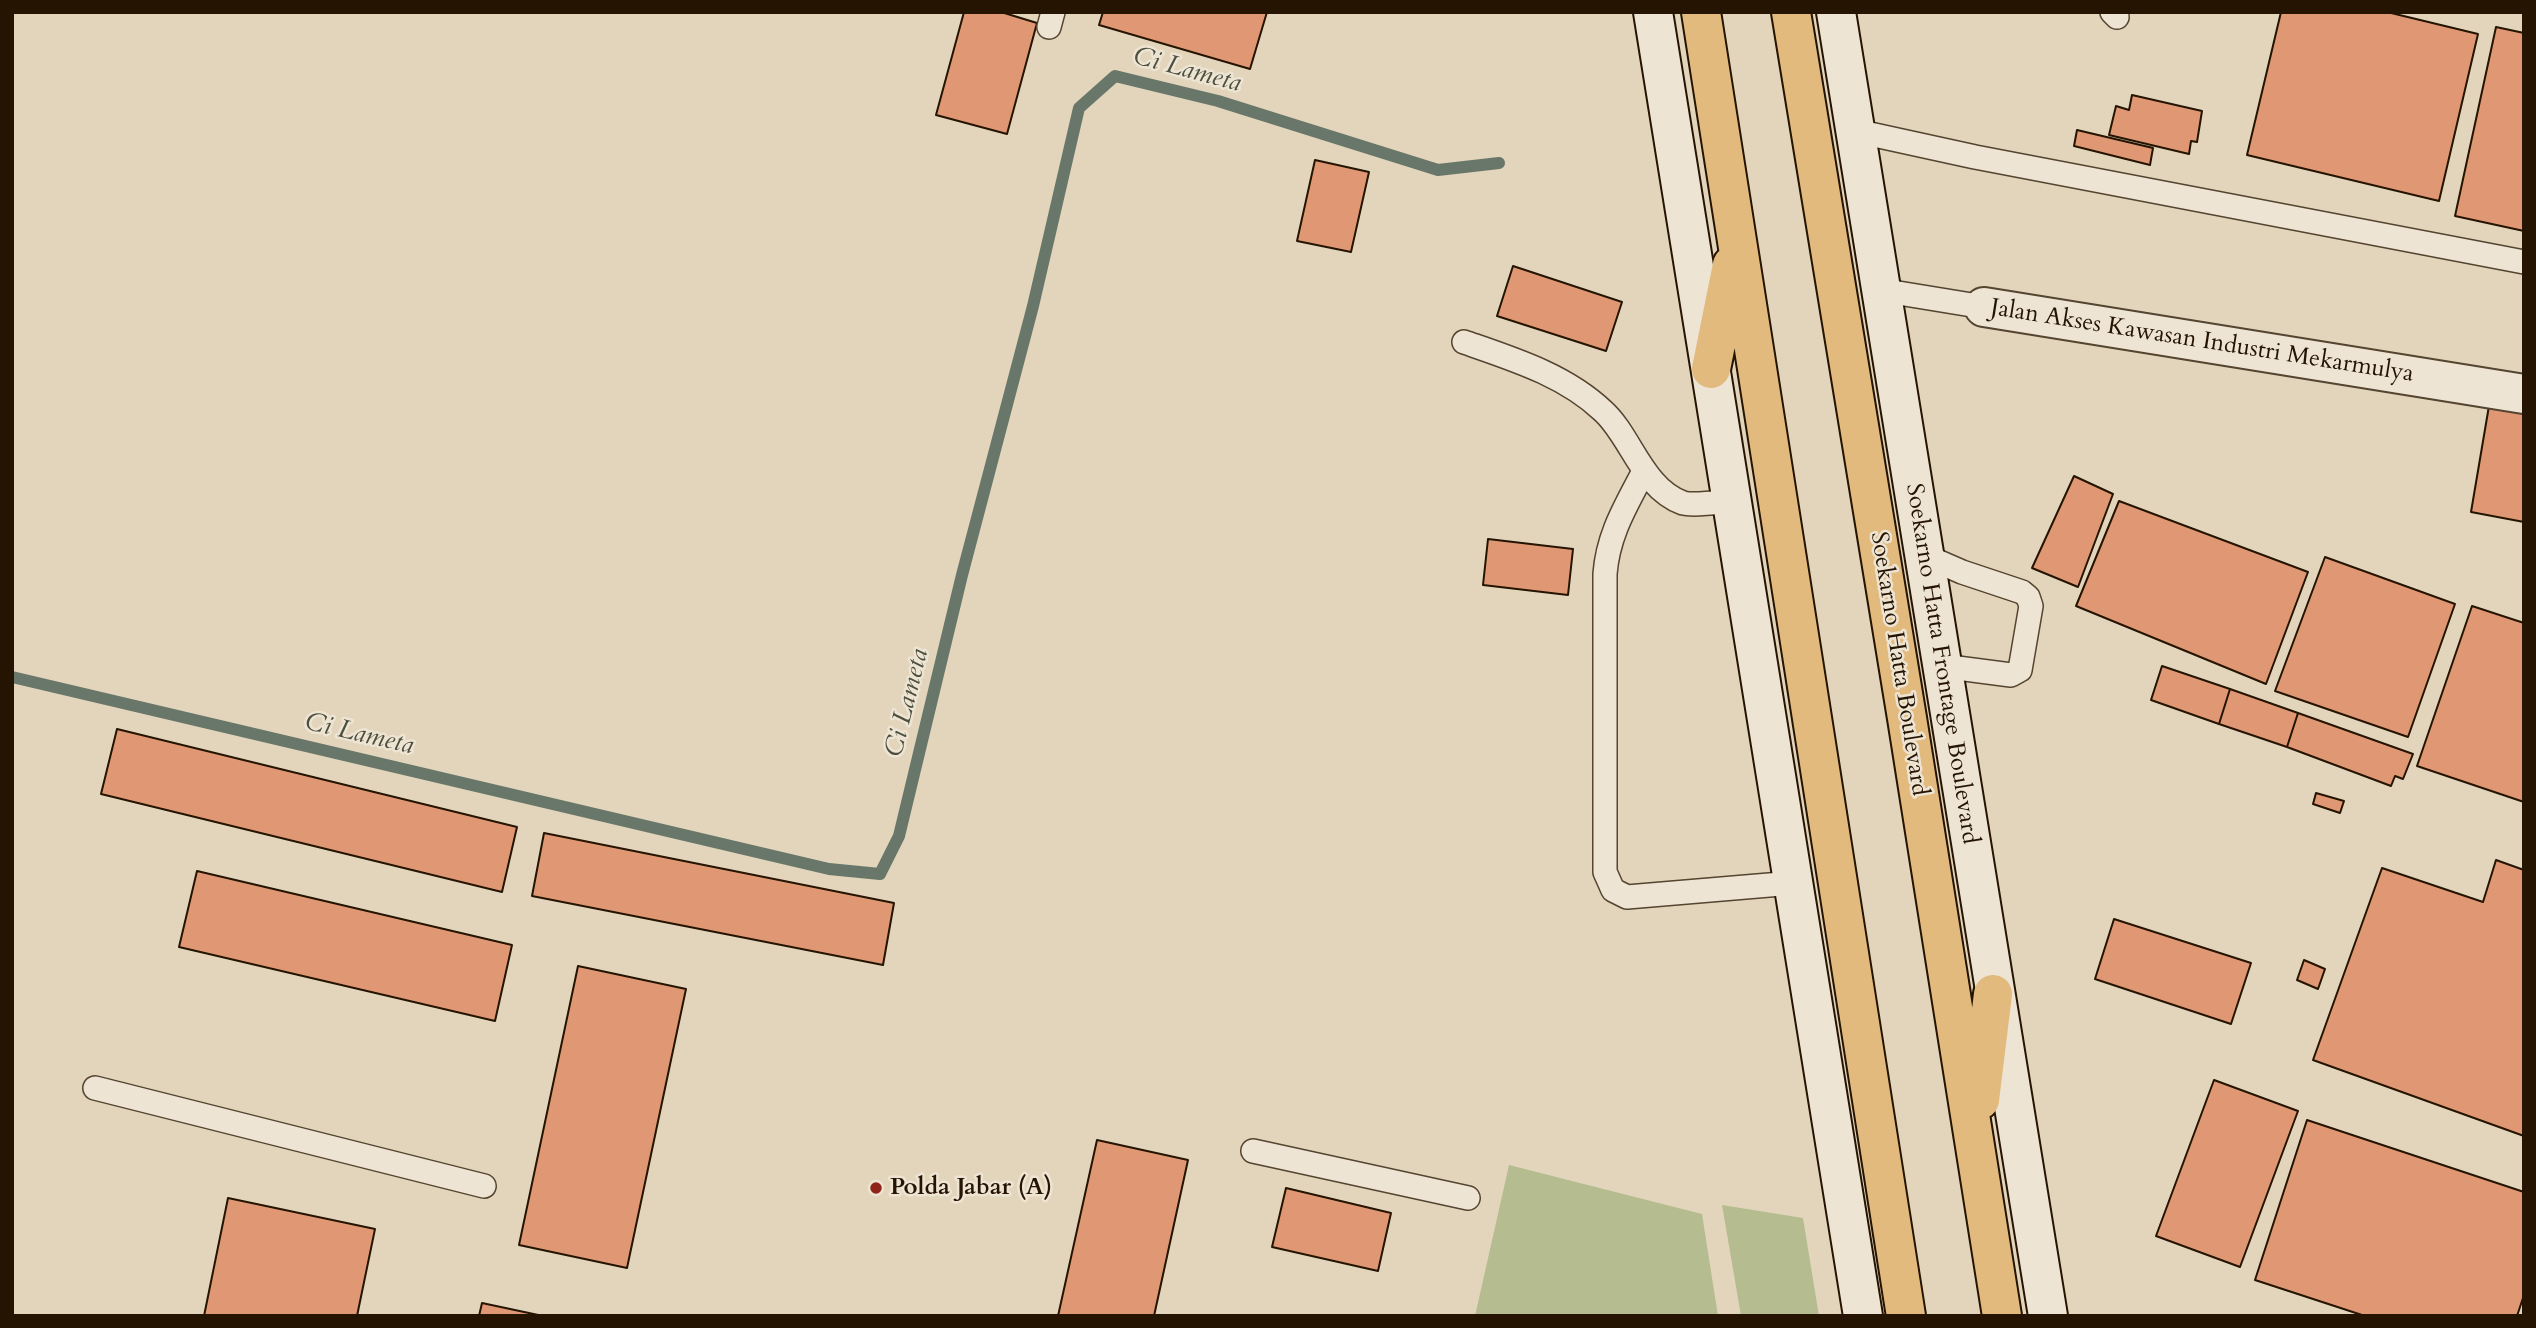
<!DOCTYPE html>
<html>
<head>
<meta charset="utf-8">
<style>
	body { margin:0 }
	#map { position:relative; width:2536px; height:1328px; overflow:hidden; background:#e3d5bb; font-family:Cardo,serif }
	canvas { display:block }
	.frame { position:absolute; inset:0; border:14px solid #251401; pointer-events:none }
</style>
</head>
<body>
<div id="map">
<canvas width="2536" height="1328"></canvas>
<div class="frame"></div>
</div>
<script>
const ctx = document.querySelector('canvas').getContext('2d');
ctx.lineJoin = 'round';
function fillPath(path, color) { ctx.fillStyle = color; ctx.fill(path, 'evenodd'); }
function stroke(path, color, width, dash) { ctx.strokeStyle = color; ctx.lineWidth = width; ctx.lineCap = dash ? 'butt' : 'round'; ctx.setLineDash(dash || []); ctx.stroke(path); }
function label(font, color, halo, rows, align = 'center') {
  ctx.font = font + ' Cardo,serif'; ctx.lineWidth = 5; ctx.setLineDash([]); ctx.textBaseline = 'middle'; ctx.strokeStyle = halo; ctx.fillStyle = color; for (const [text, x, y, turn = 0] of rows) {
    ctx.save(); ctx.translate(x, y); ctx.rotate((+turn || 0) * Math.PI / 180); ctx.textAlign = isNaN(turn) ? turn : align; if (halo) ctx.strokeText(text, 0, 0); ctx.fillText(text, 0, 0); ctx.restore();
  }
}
const green = new Path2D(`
	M1509,1165L1702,1214L1718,1316H1475Z
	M1722,1205L1803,1218L1819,1316H1741Z`);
const stream = new Path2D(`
	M12,677L829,869L880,874L899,836L962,575L1033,306L1079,108L1115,76L1218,101L1438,170L1499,163`);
const building = new Path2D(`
	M964,12H1001L1037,23L1007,134L936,115Z
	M1103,12H1267L1250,69L1099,25Z
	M2281,12H2387L2478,34L2439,201L2247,155Z
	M2496,27L2524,33V231L2455,216Z
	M2132,95L2202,111L2197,142L2191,141L2189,154L2109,135L2116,106L2129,110Z
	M2077,130L2153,148L2150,165L2074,146Z
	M1315,160L1369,172L1351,252L1297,241Z
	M1513,266L1622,302L1606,351L1497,316Z
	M2491,394L2524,400V522L2471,512Z
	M2074,476L2113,494L2078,587L2032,568Z
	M2119,501L2308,572L2266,684L2076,606Z
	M1488,539L1573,549L1568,595L1483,585Z
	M2325,557L2455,604L2408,737L2275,691Z
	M2472,606L2524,623V802L2417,766Z
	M2162,666L2230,689L2219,724L2151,700Z
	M2230,689L2298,713L2287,747L2219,724Z
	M2298,713L2413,754L2403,779L2395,776L2391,786L2287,747Z
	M117,729L517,827L502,892L101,794Z
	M2316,793L2344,801L2340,813L2313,804Z
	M544,833L894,903L883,965L532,896Z
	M2496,860L2524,870V1136L2313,1060L2382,868L2483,902Z
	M197,871L512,945L495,1021L179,947Z
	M2114,919L2251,963L2231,1024L2095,979Z
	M2304,960L2325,969L2318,989L2297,980Z
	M578,966L686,989L627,1268L519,1245Z
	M2214,1080L2298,1111L2240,1267L2156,1236Z
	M2307,1120L2524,1192V1295L2517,1316H2365L2255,1280Z
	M1097,1140L1188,1160L1154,1316H1058Z
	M1286,1188L1391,1213L1378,1271L1272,1247Z
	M228,1198L375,1229L357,1316H204Z
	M482,1303L543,1316H479Z`);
const lane = new Path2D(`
	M2112,12L2117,17
	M1049,27L1053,12
	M1856,131L1975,157L2524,262
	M1880,290L1984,307
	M1464,342C1513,359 1565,375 1603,411C1631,436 1642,488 1683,503C1694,506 1720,502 1731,501
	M1644,471C1626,506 1608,534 1605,574V872L1613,890L1627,897L1793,883
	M1923,555L1962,572L2022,592L2028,597L2031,606L2020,670L2011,675L1942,666
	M95,1088L484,1186
	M1253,1151L1468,1198`);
const street = new Path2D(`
	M1984,307L2524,394`);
const secondary = new Path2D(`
	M1653,12L1863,1316
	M1836,12C1910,446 1974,882 2048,1316`);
const highway = new Path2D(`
	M1701,12L1906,1316
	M1791,12L1907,718L2002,1316
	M1711,369L1732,265
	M1980,1100L1993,994`);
const markers = [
	[876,1188,7,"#8f2418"]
];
const streetNames = [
	["Jalan Akses Kawasan Industri Mekarmulya",2202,342,9],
	["Soekarno Hatta Boulevard",1898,664,81],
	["Soekarno Hatta Frontage Boulevard",1941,664,81]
];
const poiNames = [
	["Polda Jabar (A)",890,1188]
];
const waterNames = [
	["Ci Lameta",1187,71,15],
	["Ci Lameta",908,703,-76],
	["Ci Lameta",359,735,13]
];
fillPath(green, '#b5bd90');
stroke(stream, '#687769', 12);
fillPath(building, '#df9873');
stroke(building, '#251401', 2);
stroke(lane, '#544430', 26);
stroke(street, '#544430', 42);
stroke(secondary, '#251401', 42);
stroke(highway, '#251401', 42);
stroke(lane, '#ede4d3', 23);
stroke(street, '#ede4d3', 38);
stroke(secondary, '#ede4d3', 38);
stroke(highway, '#e2ba7e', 38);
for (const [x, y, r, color] of markers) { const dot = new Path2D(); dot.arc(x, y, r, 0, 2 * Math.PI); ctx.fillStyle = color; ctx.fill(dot); stroke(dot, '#ede4d3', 2.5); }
label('24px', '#251401', '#ede4d3', streetNames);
label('bold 24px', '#251401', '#ede4d3', poiNames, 'left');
label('italic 26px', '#4c4e3e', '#ede4d3', waterNames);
</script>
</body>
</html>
